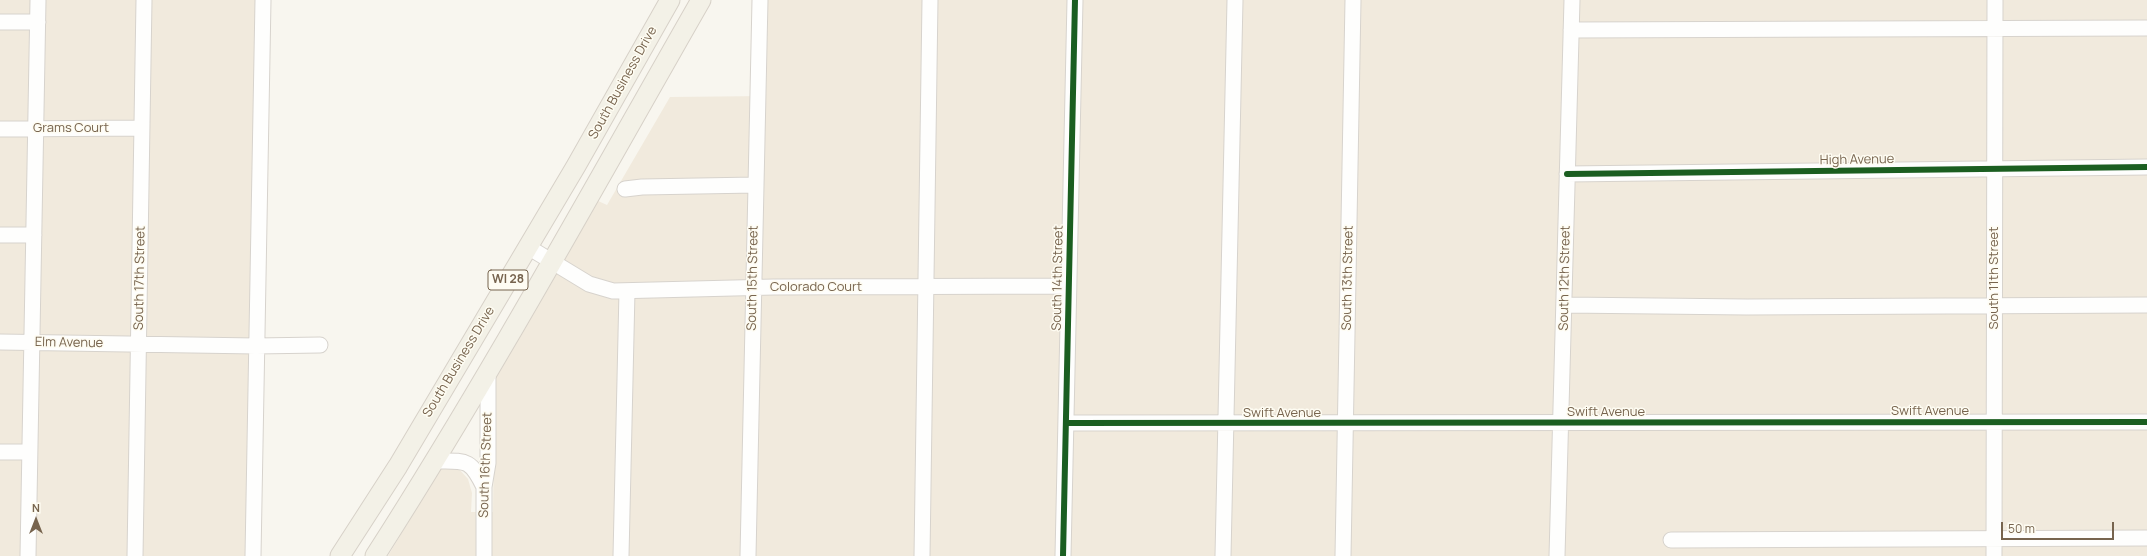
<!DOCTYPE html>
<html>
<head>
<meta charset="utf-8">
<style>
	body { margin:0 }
	#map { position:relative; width:2147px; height:556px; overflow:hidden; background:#f8f6ef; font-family:Manrope,sans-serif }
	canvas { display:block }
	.north { position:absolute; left:16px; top:500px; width:40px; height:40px; -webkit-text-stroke:3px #fefcf2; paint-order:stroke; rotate:0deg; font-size:11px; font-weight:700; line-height:16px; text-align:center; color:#77644e }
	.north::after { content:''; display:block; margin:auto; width:14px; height:18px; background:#77644e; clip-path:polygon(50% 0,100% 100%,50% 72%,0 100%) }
	.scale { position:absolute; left:2001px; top:522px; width:113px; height:18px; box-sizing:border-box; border:2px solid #77644e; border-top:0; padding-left:5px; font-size:12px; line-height:14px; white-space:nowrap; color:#77644e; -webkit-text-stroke:3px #fefcf2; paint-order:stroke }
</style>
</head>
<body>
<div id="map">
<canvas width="2147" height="556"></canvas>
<div class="north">N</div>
<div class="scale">50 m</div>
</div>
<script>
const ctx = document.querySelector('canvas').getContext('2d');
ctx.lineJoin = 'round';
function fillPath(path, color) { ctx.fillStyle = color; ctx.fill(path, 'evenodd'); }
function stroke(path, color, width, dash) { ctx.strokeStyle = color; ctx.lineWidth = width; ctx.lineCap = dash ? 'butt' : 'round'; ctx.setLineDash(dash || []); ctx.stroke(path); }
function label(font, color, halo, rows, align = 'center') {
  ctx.font = font + ' Manrope,sans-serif'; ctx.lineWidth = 3; ctx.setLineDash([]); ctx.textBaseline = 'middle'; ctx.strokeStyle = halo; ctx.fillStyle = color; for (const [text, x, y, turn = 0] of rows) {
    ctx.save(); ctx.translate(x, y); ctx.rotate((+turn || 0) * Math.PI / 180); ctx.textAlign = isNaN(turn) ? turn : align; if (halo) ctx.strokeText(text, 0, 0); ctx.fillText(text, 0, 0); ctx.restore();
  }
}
const residential = new Path2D(`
	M0,0H258L249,556H0Z
	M768,0H2147V556H388L439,470L445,468L459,469L468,479L472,493L471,512H493L495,376L596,200L607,205L670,97L766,96Z`);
const minor = new Path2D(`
	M0,22H38
	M1571,30L2147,28
	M0,129L142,128
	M1567,174L2147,167
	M625,189L642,187L755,185
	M0,235H34
	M528,247L589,284L613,291L774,287L1068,286
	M1565,305L1747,307L2147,305
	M0,342L256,346L320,345
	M1066,423L2147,422
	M0,452H29
	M435,461C466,461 470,458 484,487
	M1671,540L2147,538
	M28,556L38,0
	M135,556L144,0
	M253,556L263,0
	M484,556V487L488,463V373
	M621,556L627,291
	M748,556L760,0
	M922,556L930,0
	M1063,556L1075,0
	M1223,556L1235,0
	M1343,556L1353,0
	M1557,556L1572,0
	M1994,556L1995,0`);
const major = new Path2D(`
	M340,556L398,466L576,166L670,0
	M375,556C491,375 594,187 701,0`);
const cycleway = new Path2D(`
	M1567,174L2147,167
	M1066,423L2147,422
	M1063,556L1075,0`);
const shields = [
	[508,280,40]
];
const shieldNames = [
	["WI 28",508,280]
];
const streetNames = [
	["South Business Drive",623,83,-61],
	["Grams Court",71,128],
	["High Avenue",1857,160,-1],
	["South 17th Street",140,278,-89],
	["South 15th Street",753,278,-89],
	["South 14th Street",1058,278,-89],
	["South 13th Street",1348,278,-89],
	["South 12th Street",1565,278,-89],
	["South 11th Street",1994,278,-90],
	["Colorado Court",816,287],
	["Elm Avenue",69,343,1],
	["South Business Drive",459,362,-59],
	["Swift Avenue",1930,411],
	["Swift Avenue",1606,412],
	["Swift Avenue",1282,413],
	["South 16th Street",486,465,-88]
];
fillPath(residential, '#f1eadd');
stroke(minor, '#d7d3cd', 17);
stroke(major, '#d7d1c8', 21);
stroke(minor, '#fefefd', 15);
stroke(major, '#f3f1e7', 19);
stroke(cycleway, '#1b5e20', 6);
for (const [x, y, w] of shields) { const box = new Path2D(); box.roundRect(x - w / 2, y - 10, w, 20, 3); ctx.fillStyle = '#fefcf2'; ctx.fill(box); stroke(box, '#77644e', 1); }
label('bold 12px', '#77644e', null, shieldNames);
label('13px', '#77644e', '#fefcf2', streetNames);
</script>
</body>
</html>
